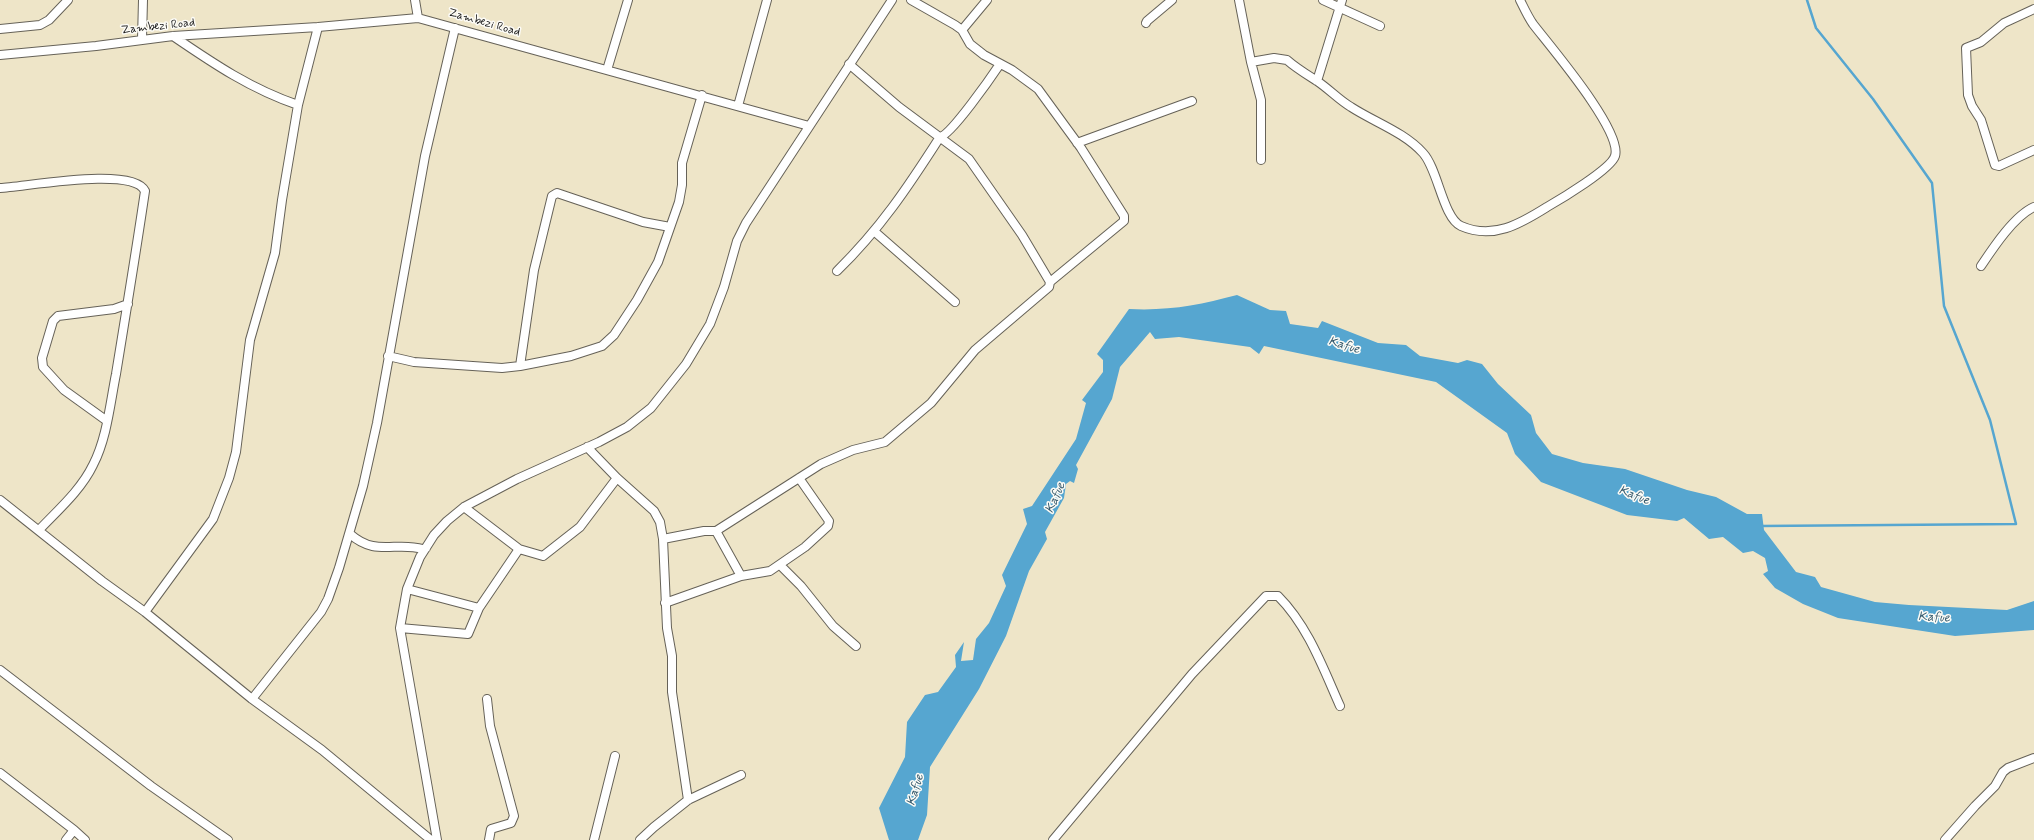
<!DOCTYPE html>
<html>
<head>
<meta charset="utf-8">
<style>
	body { margin:0 }
	canvas { display:block; background:#eee5c8 }
</style>
</head>
<body>
<canvas width="2034" height="840"></canvas>
<script>
const ctx = document.querySelector('canvas').getContext('2d');
ctx.lineJoin = 'round';
function fillPath(path, color) { ctx.fillStyle = color; ctx.fill(path, 'evenodd'); }
function stroke(path, color, width, dash) { ctx.strokeStyle = color; ctx.lineWidth = width; ctx.lineCap = dash ? 'butt' : 'round'; ctx.setLineDash(dash || []); ctx.stroke(path); }
function label(font, color, halo, rows, align = 'center') {
  ctx.font = font + ' Mynerve,sans-serif'; ctx.lineWidth = 3; ctx.setLineDash([]); ctx.textBaseline = 'middle'; ctx.strokeStyle = halo; ctx.fillStyle = color; for (const [text, x, y, turn = 0] of rows) {
    ctx.save(); ctx.translate(x, y); ctx.rotate((+turn || 0) * Math.PI / 180); ctx.textAlign = isNaN(turn) ? turn : align; if (halo) ctx.strokeText(text, 0, 0); ctx.fillText(text, 0, 0); ctx.restore();
  }
}
const water = new Path2D(`
	M1237,295L1270,310L1286,311L1290,324L1318,328L1322,321L1378,343L1406,345L1420,356L1458,363L1467,360L1482,364L1498,384L1531,415L1536,433L1552,454L1583,463L1625,469L1687,490L1716,497L1747,514H1762L1764,530L1796,572L1815,577L1821,587L1875,602L1909,605L2007,610L2034,601V630L1955,636L1838,618L1803,604L1775,588L1763,574L1768,571L1765,558L1753,551L1743,553L1723,537L1709,539L1684,518L1677,521L1627,515L1541,482L1515,454L1507,433L1436,382L1264,346L1259,354L1250,347L1179,337L1155,339L1150,332L1120,367L1112,399L1076,465L1078,469L1074,483L1070,481L1066,484L1064,498L1045,532L1047,539L1029,571L1006,636L979,689L930,767L927,815L918,840H889L879,808L905,757L907,722L925,695L938,692L956,667L955,655L964,642L961,661L973,660L976,639L989,623L1006,586L1002,575L1027,524L1023,509L1032,506L1076,439L1086,403L1082,400L1103,372V360L1097,354L1129,309C1169,311 1199,305 1237,295Z`);
const stream = new Path2D(`
	M1761,526L2016,524L1990,420L1944,306L1932,183L1873,99L1816,28L1807,0`);
const minor = new Path2D(`
	M415,0L418,18
	M1239,0L1251,62L1261,100V160
	M1323,0L1380,26
	M2034,9L2004,23L1981,42L1966,48L1968,95L1972,106L1981,120L1995,165L1999,166L2034,150
	M1146,23L1147,21L1172,0
	M0,29L40,25L49,20L68,0
	M962,30L987,0
	M173,36C214,64 251,89 298,105
	M142,39L143,0
	M0,55L96,46L173,36L318,27L418,18L809,126
	M1251,62L1274,58L1287,60C1296,68 1306,74 1317,81C1329,89 1339,100 1351,107C1374,122 1404,132 1423,153C1438,169 1443,218 1461,226C1493,240 1520,224 1547,207C1561,199 1611,169 1615,156C1623,131 1549,45 1533,24C1528,17 1524,8 1520,0
	M849,64L899,107L969,159L1022,235L1050,282
	M607,70L628,0
	M1317,81L1342,0
	M738,106L767,0
	M1077,143L1192,101
	M0,188C25,187 133,166 145,191C136,252 126,313 116,374C110,404 107,438 93,465C81,490 58,510 39,530
	M875,232L955,302
	M1981,266C1993,248 2014,216 2034,207
	M837,271C880,229 908,187 940,137C951,135 992,76 1000,64
	M388,356L414,362L502,368L520,366L571,356L602,346L614,335L637,300L658,262L679,202L682,185V163L702,95
	M520,366L534,270L552,196L557,193L643,222L670,227
	M107,421L64,390L43,367L42,358L53,321L58,316L114,309L128,304
	M587,447L617,478L654,511L660,522L663,539L667,628L672,656V692L688,800
	M0,500L102,581L145,612L252,699L322,750L431,840
	M464,507L519,549L543,556L580,527L617,478
	M716,531L741,576
	M350,534C376,557 395,541 423,549L426,548
	M663,539L704,531H716L821,464L853,450L885,442L931,403L975,350L1049,287L1050,282L1124,221V216L1081,148L1038,89L1012,70L984,55L970,44L962,30L955,25L911,0
	M780,565L801,586L833,626L856,646
	M407,589L479,608
	M665,603L741,576L770,571L805,547L828,526L829,521L799,478
	M145,612L213,519L229,478L236,452L250,340L275,253L282,200L298,105L318,27
	M400,628L468,634L479,608L519,549
	M0,670L151,786L228,840
	M252,699L321,612L328,599L339,568L363,486L377,423L425,156L455,28
	M487,699L490,726L514,816L511,823L491,829L489,840
	M0,773L74,830L85,840
	M66,840L74,830
	M437,840L400,628L407,589L420,557L434,535L447,521L464,507L517,479L599,442L627,427L651,408L686,364L710,324L724,287L737,241L746,223L892,0
	M594,840L615,756
	M640,840L654,827L688,800L741,775
	M1053,840L1192,674L1266,596H1278C1308,626 1323,668 1340,706
	M1945,840L1975,806L1995,786L2003,772L2008,768L2034,758`);
const streetNames = [
	["Zambezi Road",484,23,16],
	["Zambezi Road",158,27,-6]
];
const waterNames = [
	["Kafue",1344,346,17],
	["Kafue",1634,496,21],
	["Kafue",1056,498,-66],
	["Kafue",1934,618,3],
	["Kafue",916,790,-73]
];
fillPath(water, '#56a6d0');
stroke(stream, '#56a6d0', 2.5);
stroke(minor, '#666258', 10);
stroke(minor, '#fff', 8);
label('12px', '#1c1c1c', '#fdfcf7', streetNames);
label('italic 13px', '#365a6d', '#fdfcf7', waterNames);
</script>
</body>
</html>
